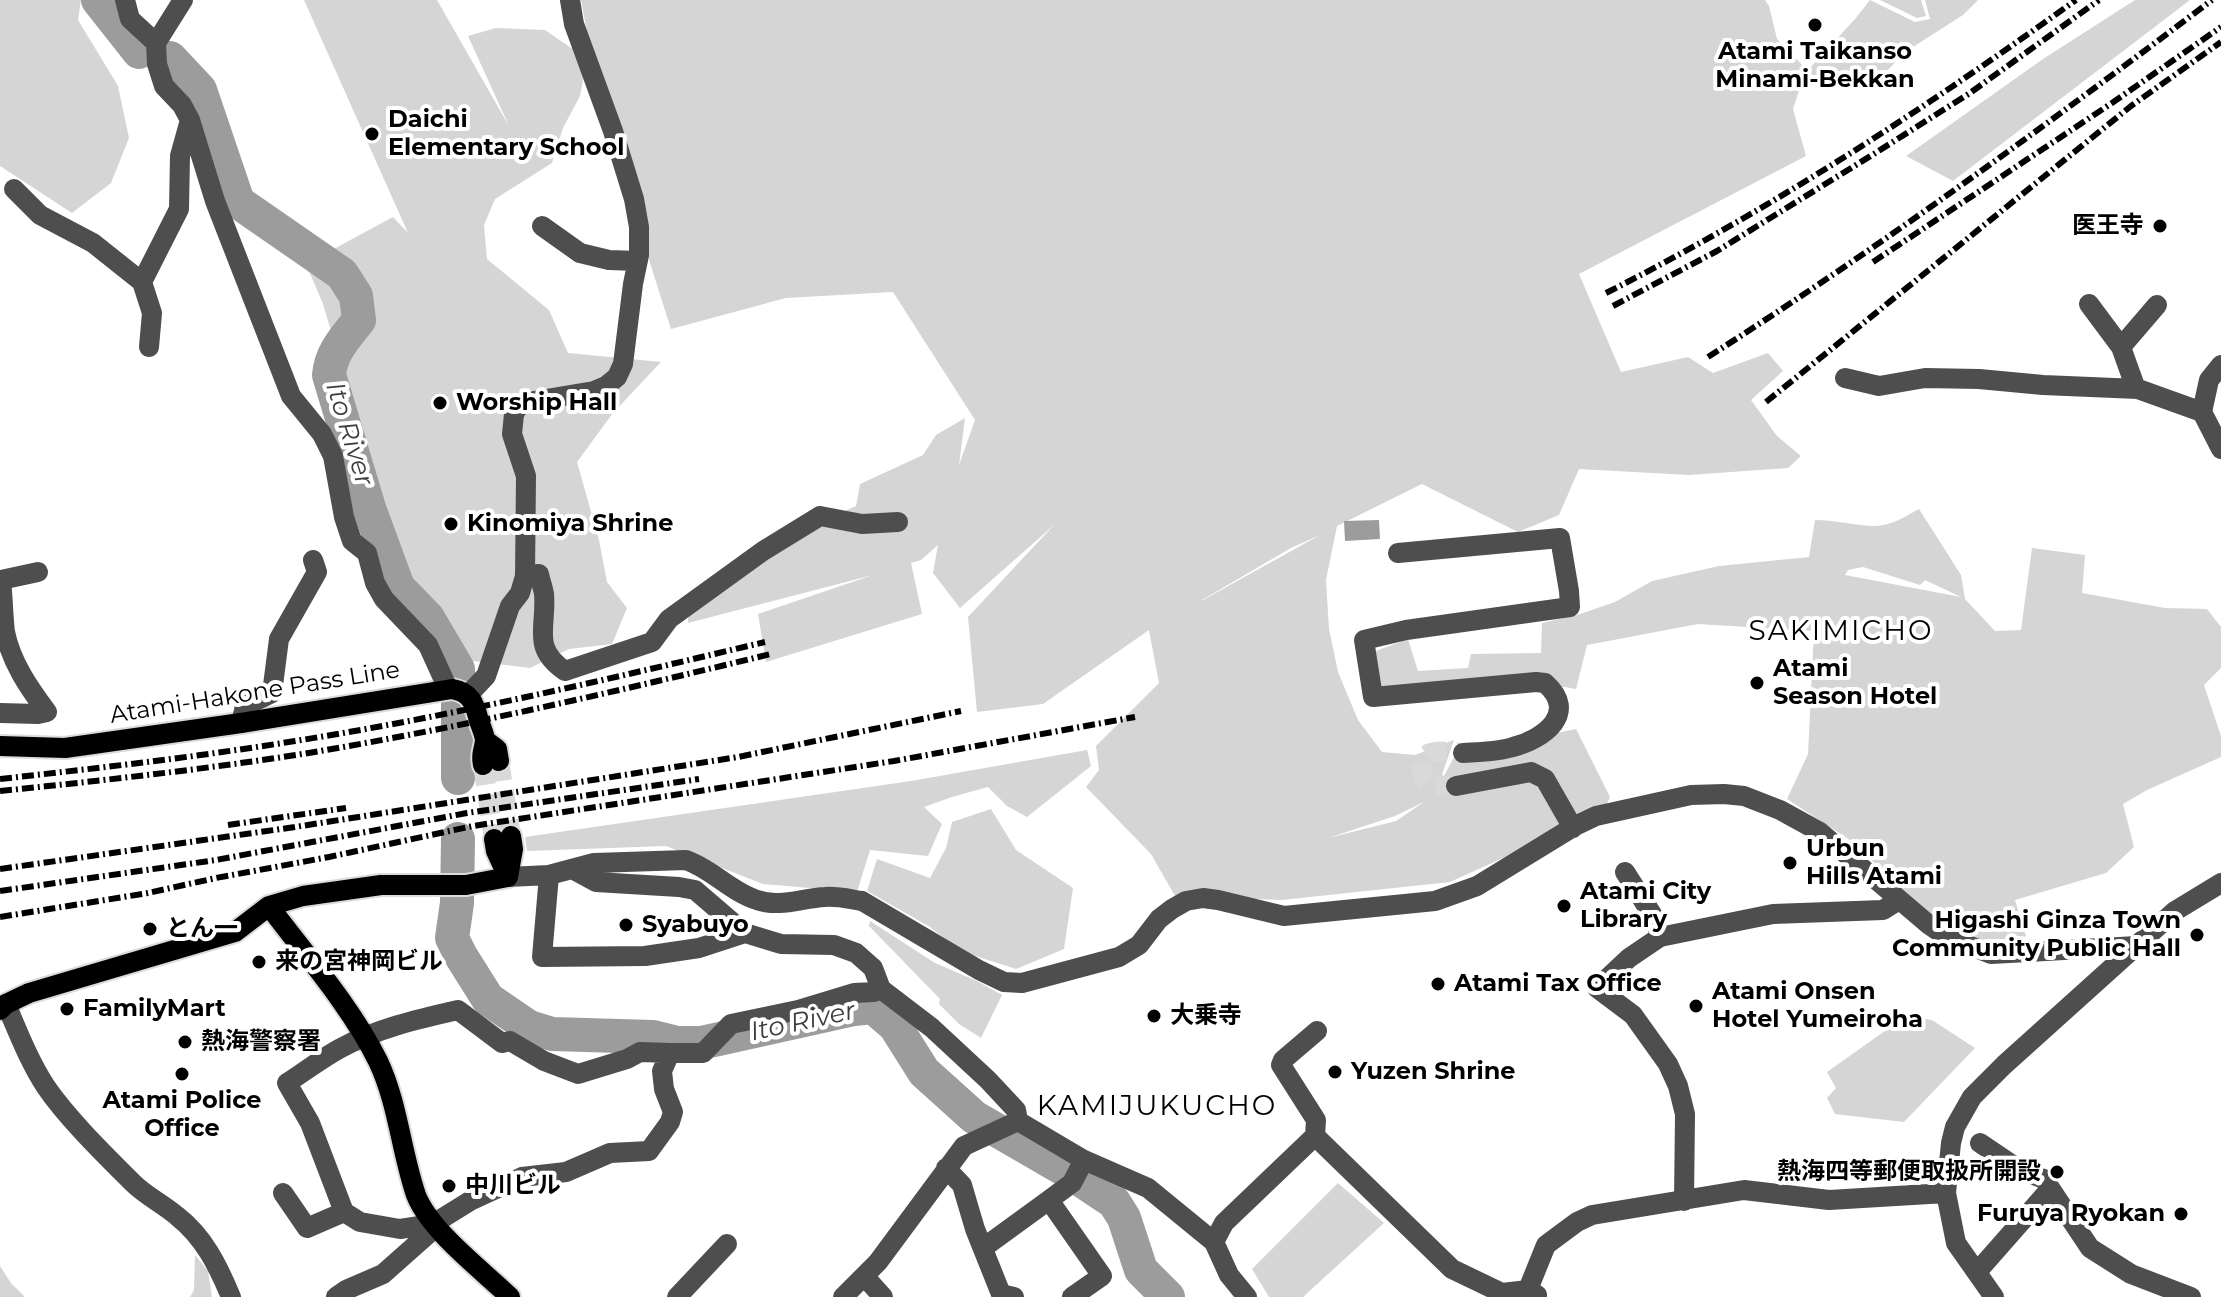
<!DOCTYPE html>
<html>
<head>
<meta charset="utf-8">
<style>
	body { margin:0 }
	canvas { display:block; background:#fff }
</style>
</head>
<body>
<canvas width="2221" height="1297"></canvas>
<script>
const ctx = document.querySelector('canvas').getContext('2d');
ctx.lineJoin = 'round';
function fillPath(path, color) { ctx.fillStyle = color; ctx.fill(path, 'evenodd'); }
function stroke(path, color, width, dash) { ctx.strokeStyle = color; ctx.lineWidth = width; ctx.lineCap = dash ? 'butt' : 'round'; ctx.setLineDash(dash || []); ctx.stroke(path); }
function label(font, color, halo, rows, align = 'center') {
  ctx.font = font + ' Montserrat,"Noto Sans JP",sans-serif'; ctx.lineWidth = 8; ctx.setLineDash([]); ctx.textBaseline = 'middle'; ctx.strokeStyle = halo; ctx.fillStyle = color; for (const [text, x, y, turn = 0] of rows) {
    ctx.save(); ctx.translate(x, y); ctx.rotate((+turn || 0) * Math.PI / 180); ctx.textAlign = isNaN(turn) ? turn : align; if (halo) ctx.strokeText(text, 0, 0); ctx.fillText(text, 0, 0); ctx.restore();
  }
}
const green = new Path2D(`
	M0,0H81L78,20L118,86L129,138L111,183L72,213L0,166Z
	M304,0H437L509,126L468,36L496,28L545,30L587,59L580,96L563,128L552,163L495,199L484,225L487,259L549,310L568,353L661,362L613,413L577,462L599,540L607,582L627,608L612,644L569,649L530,668L464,660L398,577L343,371L323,304L306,264L393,217L408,233Z
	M581,0H1765L1769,6L1777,39L1806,69L1793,109L1806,156L1579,274L1621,372L1688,357L1713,373L1768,353L1783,371L1751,400L1777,436L1801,456L1788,468L1689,475L1579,469L1559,515L1518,532L1422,484L1337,526L1326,580L1329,629L1338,672L1358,720L1382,752L1415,755L1454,740L1437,789L1460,746L1523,740L1576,729L1610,797L1605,808L1543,840L1450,882L1282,900L1175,896L1151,854L1086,787L1099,770L1096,746L1159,683L1149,630L1043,704L977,712L968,617L1054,525L960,608L933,573L938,545L921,560L911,563L922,614L766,662L758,614L873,575L688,623L689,609L825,520L856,506L860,484L923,455L936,435L965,418L959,465L975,420L893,292L786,298L671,329C637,221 601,112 581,0ZM1320,535L1203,600H1202L1291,548ZM1424,802L1396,821L1328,838L1395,816Z
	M1870,0L1915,22L1930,19L1925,0H1978L1963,15L1902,54L1890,68L1883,73L1869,72L1848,85L1829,74L1803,88L1810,68L1855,19Z
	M1880,0H1921L1926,16L1917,18Z
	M2135,0H2190L1953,181L1906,156L2043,59Z
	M1919,509L1961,575L1965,599L1995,631L2021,630L2032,548L2085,555L2082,593L2165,608L2207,609L2221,627V668L2204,685L2221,736V757L2147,790L2123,804L2134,847L2106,873L2015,900L2026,936L2023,938L2024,943H1973L1944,931L1853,842L1787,799L1808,754L1814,631L1698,624L1587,645L1576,689L1565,687L1367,693L1373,652L1408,639L1418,671L1468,668L1471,654L1541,653L1542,623L1577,615L1615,602L1652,581L1719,566L1809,557L1815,520C1836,520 1856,526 1875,526C1891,526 1906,516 1919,509ZM1863,567L1920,585L1925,580L1961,597L1845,575L1848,570Z
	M1087,750L1091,766L1027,817L1007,806L988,787L952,797L924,807L942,824L928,856L870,850L857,892L763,884L666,846L527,851L525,837L911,781Z
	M991,809L1016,850L1073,888L1064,949L1016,969L960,951L930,927L867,891L877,859L930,878L946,848L952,822Z
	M870,921L935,963L977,981L1002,995L981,1038L959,1024L939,1004L940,999L869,926Z
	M1906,1016L1932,1020L1975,1048L1904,1122L1835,1114L1827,1098L1836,1088L1827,1072Z
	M1338,1183L1384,1223L1303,1297H1269L1252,1269Z
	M195,1255L208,1271L212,1297H190L194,1290Z
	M0,1266L11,1283L25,1297H0Z`);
const water = new Path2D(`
	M1379,520L1380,539L1345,541L1344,521Z`);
const river = new Path2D(`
	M98,0L139,52
	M170,58L200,90L238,202L342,274L356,296L359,320C345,338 331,352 329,375L369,508L398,587L428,618L458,669V678
	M458,778V703
	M458,839L457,903L452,938L461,956L488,999L529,1027L552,1034L653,1037L677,1043H701L854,1009L873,1007L895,1026L924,1072L974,1117L1069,1172L1114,1202L1124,1218L1141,1270L1168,1297`);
const minorTunnel = new Path2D(`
	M1456,786L1433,785L1425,780C1411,746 1440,751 1463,753`);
const majorTunnel = new Path2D(`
	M499,761L511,836
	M483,765L494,839`);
const minor = new Path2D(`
	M125,0L130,19L156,43
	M183,0L156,43L157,64L164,86L182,105L190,120L215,201L291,396L322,434L333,456L344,517L352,541L367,553L375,583L384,599L428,645L448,689
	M14,189L40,215L93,243L142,282L152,313L149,347
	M542,226L580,253L609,260L638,261
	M142,282L179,209L180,156L190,120
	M2089,304L2121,347
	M2221,365L2209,380L2202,412L2221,449
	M1845,378L1879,386L1925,378L1979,379L2043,385L2138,389L2202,412
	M2136,389L2121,347L2157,305
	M1398,553L1560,538L1569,591L1570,607L1406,630L1364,640L1373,697L1536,682L1545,683C1579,713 1544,739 1513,747C1497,752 1480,752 1463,753
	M525,576L539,574C540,580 543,587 544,594C547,627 531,648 565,671L652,642L669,619L763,551L820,516L862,524L898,522
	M468,695L486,676L510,606L520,593L525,576L526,476L512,434L514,414L518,407L528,402L594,391L606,386L617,377L623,364L633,284L639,255V227L634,199L613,131L574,24L570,0
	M0,713L38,714L47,712C29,688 11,662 5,632C3,615 3,597 1,580L38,572
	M241,723L245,706L272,693L279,639L317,572L313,560
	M1456,786L1531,772L1545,779L1573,828
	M572,869L596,882L679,887L695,890L745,933L781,944L834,945L856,953L873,968L881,989L932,1028L988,1080L1016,1110L1018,1121
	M1625,872L1655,919L1660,937
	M549,875L542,957L645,956L699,948L745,933
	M508,877L549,875L594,863L686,860C712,869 731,892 757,900C779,908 802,898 825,897C838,896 849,899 862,901L979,970L1004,982L1022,983L1119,957L1139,945L1159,919L1172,909L1186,901L1203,898L1218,900L1284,916L1435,901L1477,886L1575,826L1596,816L1691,795L1724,794L1744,796L1780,810L1820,832L1928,924L1947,937L1991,954L2137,946
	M6,1004C18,1032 29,1061 46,1087C68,1119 105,1155 133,1183C146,1196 163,1204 177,1216C204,1237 218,1266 231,1297
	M670,1053L640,1052L627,1059L578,1074L544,1061L510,1041L502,1043L458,1010C418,1019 375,1029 339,1049C321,1059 304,1072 287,1083L310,1123L344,1212L360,1222L400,1229L433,1224L470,1201L522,1177L566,1172L610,1153L649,1151L670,1122L673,1112L664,1089L662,1071L670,1053H703L731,1024L798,1010L854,993L874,992L881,989
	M1018,1121L1084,1160L1148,1188L1214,1242L1229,1275L1247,1297
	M1315,1136L1452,1269L1502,1293L1528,1290L1537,1295
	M1980,1143L2020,1170L2044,1179L2090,1248L2131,1274L2191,1297
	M946,1168L962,1185L975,1229L1001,1294L1014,1297
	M283,1193L307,1228L344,1212
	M1049,1200L1072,1183L1084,1160
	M1684,1201L1685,1114L1678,1086L1668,1064L1633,1015L1597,988L1629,958L1660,937L1773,914L1883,910L1899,900
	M1214,1242L1224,1223L1315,1136L1316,1120L1281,1065L1283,1060L1317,1031
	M983,1248L1049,1200L1102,1276L1072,1297
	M1977,1272L2050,1189
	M865,1277L883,1297
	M336,1297L346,1290L383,1274L436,1227
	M677,1297L727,1244
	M843,1297L878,1262L964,1146L1018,1121
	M1525,1297L1546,1245L1577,1222L1592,1215L1744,1190L1829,1200L1946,1193
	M1994,1297L1956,1243L1946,1193L1951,1143L1955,1127L1972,1097L2004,1065L2175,911L2221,883`);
const major = new Path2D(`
	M485,740L497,749L499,761
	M0,746L65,748L241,723L452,689C471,692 475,704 479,721C481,726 484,734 485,739C485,750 480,751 483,765
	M494,839L496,851L508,877
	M508,877L513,849L511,836
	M269,906C305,954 352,1008 378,1061C398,1103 401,1151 416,1195C430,1231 482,1270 510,1297
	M0,1010L6,1004L29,993L235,932L269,906L303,896L381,885H466L508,877`);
const rail = new Path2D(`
	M1873,262L2112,103L2221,27
	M1606,293C1770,210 1926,108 2076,0
	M1613,306L1717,251L1877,152L1970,93L2099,0
	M1708,357C1882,246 2048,124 2212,0
	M1766,402L2131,106L2221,42
	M0,779C99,768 197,757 295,741C453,716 609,679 765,642
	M0,791C99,781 198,770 296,755C456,729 614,692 771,654
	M228,825L346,808
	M0,869L295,827L738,757L961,711
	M0,891L216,860L467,813L699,779
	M0,917L148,893L216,878L329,857L473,826L894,761L1135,717`);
const markers = [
	[1815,25,8,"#000"],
	[372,134,8,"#000"],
	[2160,226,8,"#000"],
	[440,403,8,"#000"],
	[451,524,8,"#000"],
	[1757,683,8,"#000"],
	[1790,863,8,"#000"],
	[1564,906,8,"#000"],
	[626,925,8,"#000"],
	[150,929,8,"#000"],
	[2197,935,8,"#000"],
	[259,962,8,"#000"],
	[1438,984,8,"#000"],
	[1696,1006,8,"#000"],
	[67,1009,8,"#000"],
	[1154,1016,8,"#000"],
	[185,1042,8,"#000"],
	[1335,1072,8,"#000"],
	[182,1074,8,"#000"],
	[2057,1172,8,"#000"],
	[449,1186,8,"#000"],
	[2181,1214,8,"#000"]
];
const poiNames = [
	["Atami Taikanso",1815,52,"center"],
	["Minami-Bekkan",1815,80,"center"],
	["Daichi",388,120],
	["Elementary School",388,148],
	["医王寺",2144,226,"right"],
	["Worship Hall",456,403],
	["Kinomiya Shrine",467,524],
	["Atami",1773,669],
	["Season Hotel",1773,697],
	["Urbun",1806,849],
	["Hills Atami",1806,877],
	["Atami City",1580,892],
	["Library",1580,920],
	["Higashi Ginza Town",2181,921,"right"],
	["Community Public Hall",2181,949,"right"],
	["Syabuyo",642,925],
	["とん一",166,929],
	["来の宮神岡ビル",275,962],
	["Atami Tax Office",1454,984],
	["Atami Onsen",1712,992],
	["Hotel Yumeiroha",1712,1020],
	["FamilyMart",83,1009],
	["大乗寺",1170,1016],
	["熱海警察署",201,1042],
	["Yuzen Shrine",1351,1072],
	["Atami Police",182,1101,"center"],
	["Office",182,1129,"center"],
	["熱海四等郵便取扱所開設",2041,1172,"right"],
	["中川ビル",465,1186],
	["Furuya Ryokan",2165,1214,"right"]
];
const streetNames = [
	["Atami-Hakone Pass Line",255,693,-9]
];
const waterNames = [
	["Ito River",349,434,73],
	["Ito River",803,1022,-12]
];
const quarterNames = [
	["SAKIMICHO",1841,632],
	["KAMIJUKUCHO",1157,1107]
];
fillPath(green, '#d5d5d5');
fillPath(water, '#9c9c9c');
stroke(river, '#9c9c9c', 34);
stroke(minorTunnel, '#d9d9d9', 20, [20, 10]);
stroke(majorTunnel, '#d9d9d9', 20, [20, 10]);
stroke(major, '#dbdbdb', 24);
stroke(minor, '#4e4e4e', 20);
stroke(major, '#000', 20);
stroke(rail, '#000', 6, [12, 4, 2, 4]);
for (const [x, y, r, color] of markers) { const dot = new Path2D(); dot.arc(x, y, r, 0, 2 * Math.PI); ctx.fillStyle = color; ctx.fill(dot); stroke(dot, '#fff', 3); }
label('bold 24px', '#000', '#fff', poiNames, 'left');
label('24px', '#000', '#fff', streetNames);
label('italic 26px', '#3d3d3d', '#fff', waterNames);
ctx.letterSpacing = '2px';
label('28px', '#000', '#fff', quarterNames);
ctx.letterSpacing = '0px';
</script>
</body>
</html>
